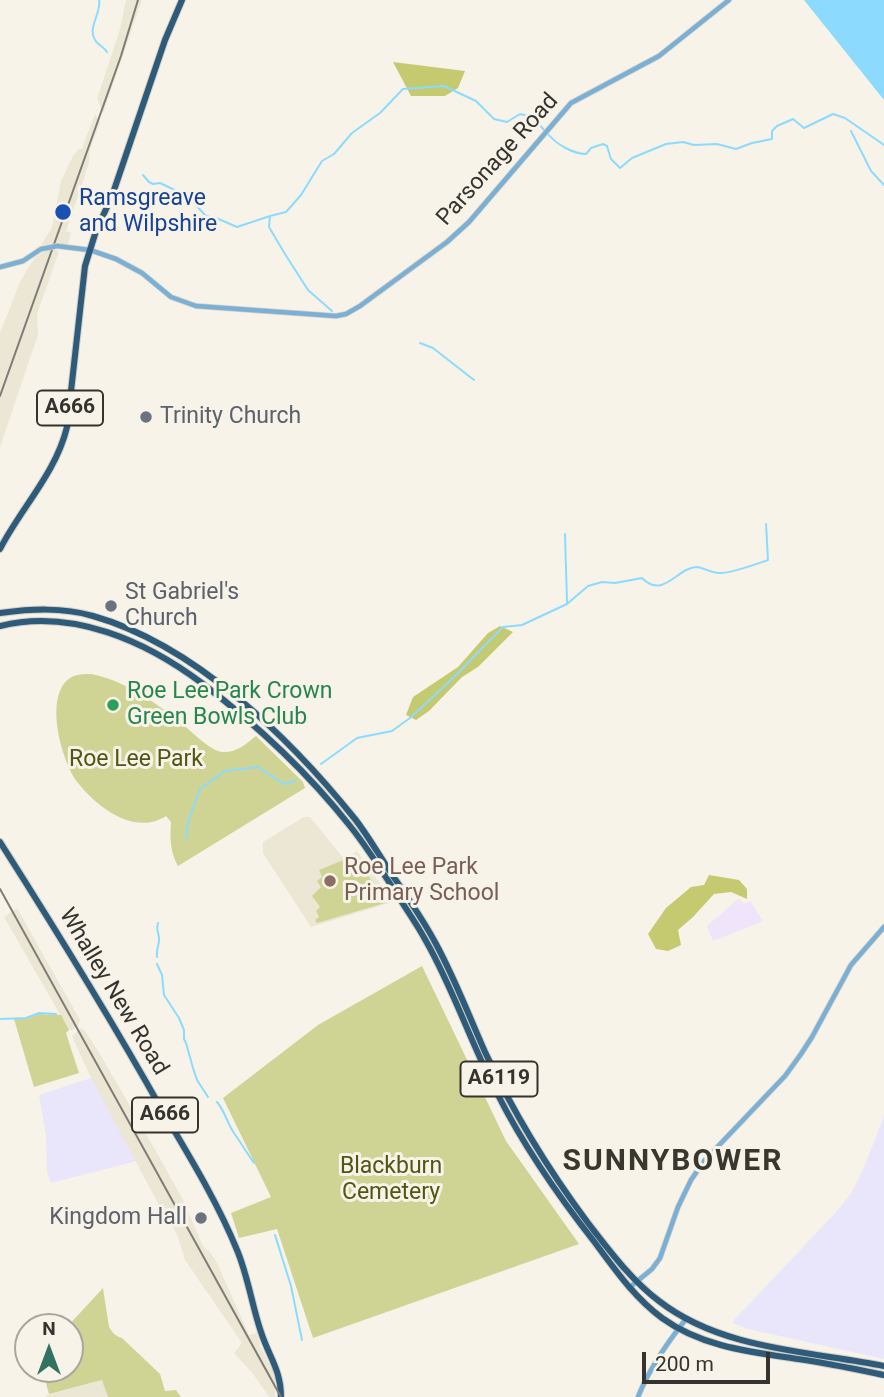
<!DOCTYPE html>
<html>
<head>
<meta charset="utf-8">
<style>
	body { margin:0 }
	#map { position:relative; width:884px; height:1397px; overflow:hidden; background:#f7f3e8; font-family:Roboto,sans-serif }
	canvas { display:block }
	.north { position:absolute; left:14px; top:1313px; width:70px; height:70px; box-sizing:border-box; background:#f7f3e8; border:2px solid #a9a69e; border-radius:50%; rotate:0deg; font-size:19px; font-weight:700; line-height:28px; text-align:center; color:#35332f }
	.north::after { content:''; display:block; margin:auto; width:24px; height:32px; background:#327261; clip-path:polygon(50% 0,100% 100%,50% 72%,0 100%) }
	.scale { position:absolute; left:642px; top:1352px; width:128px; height:32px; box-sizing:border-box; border:4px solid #35332f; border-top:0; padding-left:9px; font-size:21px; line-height:24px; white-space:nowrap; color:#35332f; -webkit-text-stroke:5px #f7f3e8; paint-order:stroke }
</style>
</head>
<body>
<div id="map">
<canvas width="884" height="1397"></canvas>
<div class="north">N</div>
<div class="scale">200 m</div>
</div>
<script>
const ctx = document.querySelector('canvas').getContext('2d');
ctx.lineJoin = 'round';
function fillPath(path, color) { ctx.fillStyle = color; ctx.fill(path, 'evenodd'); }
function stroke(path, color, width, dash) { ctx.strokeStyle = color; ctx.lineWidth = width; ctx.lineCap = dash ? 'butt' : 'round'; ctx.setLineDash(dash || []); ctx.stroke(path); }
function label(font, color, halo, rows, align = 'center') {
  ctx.font = font + ' Roboto,sans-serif'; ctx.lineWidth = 6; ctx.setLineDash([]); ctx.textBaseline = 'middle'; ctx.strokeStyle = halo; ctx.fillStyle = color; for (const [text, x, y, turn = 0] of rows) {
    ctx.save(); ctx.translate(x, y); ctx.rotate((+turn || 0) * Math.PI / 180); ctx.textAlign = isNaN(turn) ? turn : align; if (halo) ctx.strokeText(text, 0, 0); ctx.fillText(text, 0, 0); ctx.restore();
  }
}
const commercial = new Path2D(`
	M739,898L744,904L750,901L763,921L713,941L707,926Z`);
const industrial = new Path2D(`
	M91,1078L137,1161L51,1183L47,1172L46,1136L39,1095Z
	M884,1116V1359L748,1329L733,1323L734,1320L837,1211L852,1192L864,1167Z`);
const built = new Path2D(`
	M126,0H142L103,113L97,99L120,29Z
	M95,114L100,123L90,149L89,162L83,182L66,231L71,233L68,244L41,245L52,227L61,181L73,156L79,149H82Z
	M54,249L59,252L37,314L38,335L0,447V333L20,282L29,266L36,257L43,252Z
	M304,817H310L345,860L357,851L393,902L311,927L263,853V842Z
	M17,908L80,1020L78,1026L72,1030H69L4,917Z
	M81,1028L85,1031L103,1059L161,1160L183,1200L203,1246L210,1252L218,1265L249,1335L257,1333L260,1346L275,1375V1397H269L254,1375L234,1353L242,1343L185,1260L177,1234L159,1205L91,1078L76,1045L72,1036Z
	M103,1380L110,1397H46V1395Z`);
const green = new Path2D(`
	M91,674C123,680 153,701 178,720C189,729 210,751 222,752C236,753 246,744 256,736L303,782L305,788L178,866C170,852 170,838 171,822L166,816C135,836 98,808 78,783C62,763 43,696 70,678C76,674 85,674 91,674Z
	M356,855L385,903L317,923L315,920L319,917L316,911L320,907L312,896L321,887L317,881L322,877L319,870Z
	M422,966L506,1141L579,1244L313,1338L277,1229L239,1238L231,1213L271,1197L223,1098L318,1025Z
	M39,1014L61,1015L69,1030L66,1033L79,1073L34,1087L14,1019H26Z
	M103,1288L109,1327C112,1332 115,1336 122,1338L160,1374L165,1391L176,1390L181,1397H108L102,1380L49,1394L42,1369H70V1327H67Z`);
const forest = new Path2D(`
	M393,62L465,71L458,88L445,96H411Z
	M500,626L513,632L478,667L462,677L429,711L416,720L406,715L413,697L458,667L488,633Z
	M709,875L739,880L747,889V899L731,892L714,894L693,917L678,930L681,945L668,951L656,949L648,934L666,908L691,887L704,885Z`);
const water = new Path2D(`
	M804,0H884V100Z`);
const stream = new Path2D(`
	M99,0C102,12 87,28 95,40C97,44 104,47 107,52
	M851,131L871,171L884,185
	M548,134C556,144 573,154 586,154L591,148L603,144L607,146L611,159L620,168L632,158L666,144L683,142L694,145L717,144L736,149L752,143L772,139V131L777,126L793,119L804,128L833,114L845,118L884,145
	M143,175L149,182L153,184L160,183L179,192L190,199L206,216L214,217L237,227L270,216L286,212L301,195L322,161L334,154L352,133L380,113L403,89L444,86L476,101L494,119L507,122L520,114L533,117L544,130
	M270,216L269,227L285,254L308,290L332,311
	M420,343L433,348L474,380
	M565,534L567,602
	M321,764L357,738L392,731L410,718L452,679L503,627L522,625L567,604L588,586L602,582L615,583L642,578C664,600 677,567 697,567C704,568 712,573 719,573C730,574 756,564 768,560L766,524
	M186,839L188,822L200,789L225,771L258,767L284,784L295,781
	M157,957C156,948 160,943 159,937C158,931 156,930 158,923
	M157,964L162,975L164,995L179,1018L184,1030V1039L186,1043L193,1068L197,1080L208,1097
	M0,1019L26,1018L39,1013L56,1014
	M217,1102C225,1111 227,1123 234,1133C241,1143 247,1153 254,1163
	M275,1235L291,1286L302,1340`);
const minor = new Path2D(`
	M57,246L90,250L116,259L142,273L171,297L196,306L336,316L346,314L360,306L447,242L469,222L571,103L659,56L729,0
	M0,267L23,261L41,249L47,248
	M629,1288L652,1269L660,1258L678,1207L691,1180L704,1161L785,1076L801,1054L812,1037L851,965L884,927
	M638,1397C649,1369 667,1343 686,1319`);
const highway = new Path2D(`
	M0,549C21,508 56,473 67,427L85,266L96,231L112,196L165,40L182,0
	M0,613C31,609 62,607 93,616C195,645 290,738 355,819C369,837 380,857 393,876C408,898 424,921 436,944C455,979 469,1016 485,1052C514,1114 547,1168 588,1223C609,1250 631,1280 659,1301C722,1350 809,1351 884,1366
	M0,626C72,608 146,641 203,684C257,725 308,773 350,826C367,847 382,871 396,893C406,909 417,924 426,941C454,990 471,1044 497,1093C524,1147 559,1197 596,1244C616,1271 635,1298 662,1318C702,1347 751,1352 798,1359C827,1363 855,1369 884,1375
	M0,842C56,930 111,1019 162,1110C189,1156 217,1201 237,1250C248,1276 252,1306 261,1332C269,1357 281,1370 281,1397`);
const rail = new Path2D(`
	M0,396L121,56L138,0
	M0,889L281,1397`);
const minorBridge = new Path2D(`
	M47,248L57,246`);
const markers = [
	[63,212,9,"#1a4fb4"],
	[146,417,7,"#6b7280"],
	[111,606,7,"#6b7280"],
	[113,705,7,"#2e9e5b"],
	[330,881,7,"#8d6e63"],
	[201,1218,7,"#6b7280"]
];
const shields = [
	[70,408,66],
	[499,1079,77],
	[165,1115,66]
];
const shieldNames = [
	["A666",70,408],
	["A6119",499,1079],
	["A666",165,1115]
];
const streetNames = [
	["Parsonage Road",498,160,-48],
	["Whalley New Road",113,992,59]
];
const transitNames = [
	["Ramsgreave",79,199],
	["and Wilpshire",79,225]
];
const worshipNames = [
	["Trinity Church",160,417],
	["St Gabriel's",125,593],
	["Church",125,619],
	["Kingdom Hall",187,1218,"right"]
];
const leisureNames = [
	["Roe Lee Park Crown",127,692],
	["Green Bowls Club",127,718]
];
const parkNames = [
	["Roe Lee Park",136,760],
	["Blackburn",391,1167],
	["Cemetery",391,1193]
];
const educationNames = [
	["Roe Lee Park",344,868],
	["Primary School",344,894]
];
const districtNames = [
	["SUNNYBOWER",673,1162]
];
fillPath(commercial, '#efe4f9');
fillPath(industrial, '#e9e6fc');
fillPath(built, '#ece6d4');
fillPath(green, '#cfd495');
fillPath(forest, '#c5ca70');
fillPath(water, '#8cdbfe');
stroke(stream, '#8cdbfe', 2);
stroke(minor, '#d4d0c7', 6);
stroke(highway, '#d4d0c7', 8);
stroke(minor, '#7ab0d5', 4.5);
stroke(highway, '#2e5b79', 6);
stroke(rail, '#7e7c75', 2);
stroke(minorBridge, '#d4d0c7', 6, []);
stroke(minorBridge, '#7ab0d5', 4.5);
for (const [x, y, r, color] of markers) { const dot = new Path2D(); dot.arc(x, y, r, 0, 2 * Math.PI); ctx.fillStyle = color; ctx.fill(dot); stroke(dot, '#f7f3e8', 2.5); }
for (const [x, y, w] of shields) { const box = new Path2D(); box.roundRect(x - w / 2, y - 17.5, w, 35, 5); ctx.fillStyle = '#f7f3e8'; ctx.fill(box); stroke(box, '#35332f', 2); }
label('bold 21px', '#35332f', null, shieldNames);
label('23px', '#35332f', '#f7f3e8', streetNames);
label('23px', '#164399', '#f7f3e8', transitNames, 'left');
label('23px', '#5b616d', '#f7f3e8', worshipNames, 'left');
label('23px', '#27864d', '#f7f3e8', leisureNames, 'left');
label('23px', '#535512', '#f7f3e8', parkNames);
label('23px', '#785e54', '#f7f3e8', educationNames, 'left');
ctx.letterSpacing = '2px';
label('bold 30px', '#3a372e', '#f7f3e8', districtNames);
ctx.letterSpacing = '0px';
</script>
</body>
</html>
